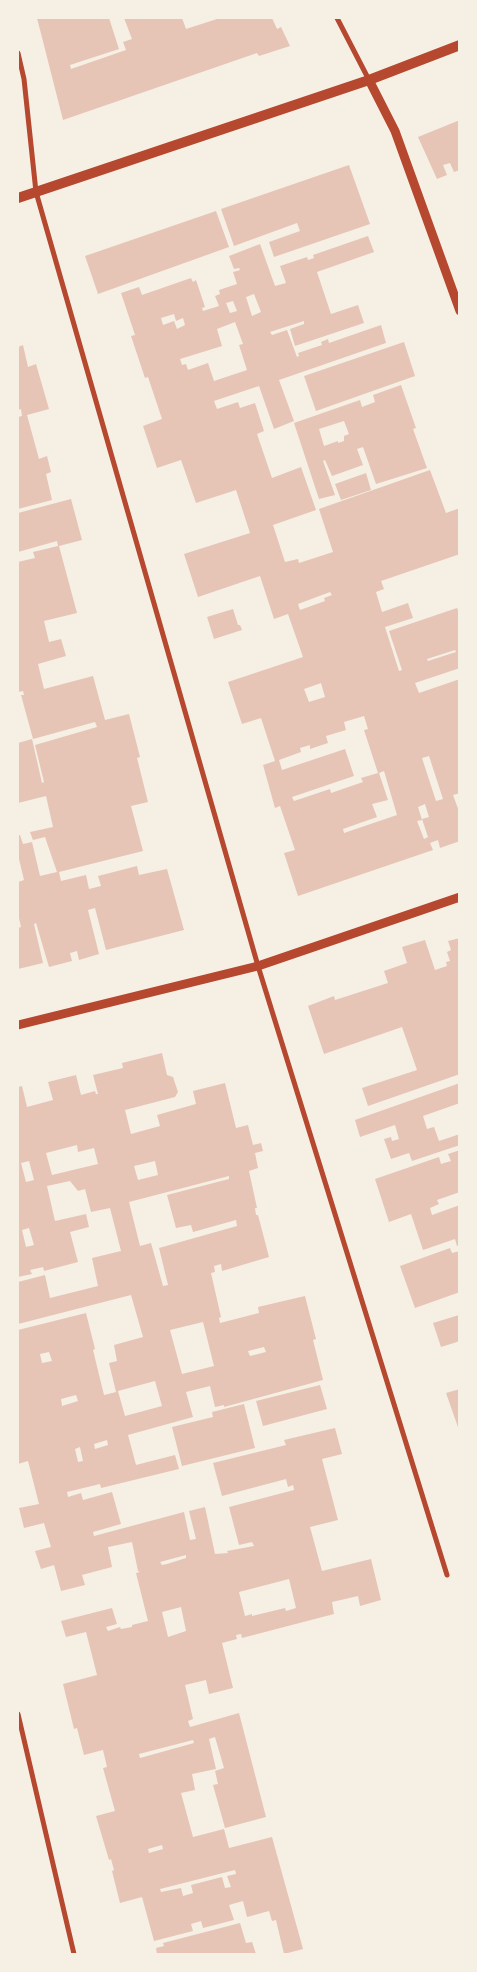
<!DOCTYPE html>
<html>
<head>
<meta charset="utf-8">
<style>
	body { margin:0 }
	#map { position:relative; width:477px; height:1972px; overflow:hidden; background:#f6efe4; font-family:"Work Sans",sans-serif }
	canvas { display:block }
	.frame { position:absolute; inset:0; border:19px solid #f6efe4; pointer-events:none }
</style>
</head>
<body>
<div id="map">
<canvas width="477" height="1972"></canvas>
<div class="frame"></div>
</div>
<script>
const ctx = document.querySelector('canvas').getContext('2d');
ctx.lineJoin = 'round';
function fillPath(path, color) { ctx.fillStyle = color; ctx.fill(path, 'evenodd'); }
function stroke(path, color, width, dash) { ctx.strokeStyle = color; ctx.lineWidth = width; ctx.lineCap = dash ? 'butt' : 'round'; ctx.setLineDash(dash || []); ctx.stroke(path); }
const building = new Path2D(`
	M37,18H109L119,49L70,65L71,69L126,50L123,42L132,39L124,18H182L186,29L220,18H272L277,29L281,27L290,46L259,56L257,53L63,120Z
	M460,120V170L454,172L450,163L443,165L447,175L437,179L418,137Z
	M349,165L370,224L274,257L269,242L300,231L297,223L234,246L221,209Z
	M216,211L229,247L98,294L85,256Z
	M368,236L374,252L317,272L331,314L358,305L364,323L295,346L290,329L304,324V321L270,332L272,335L287,330L297,357L299,356L298,353L322,345L321,342L328,339L329,343L381,325L386,343L279,380L294,421L274,429L259,386L214,401L217,409L238,402L240,408L255,403L264,431L257,434L272,478L301,467L316,510L273,525L285,562L298,559L299,563L333,552L319,509L430,470L446,513L460,508V554L381,581L384,589L376,592L382,612L408,603L413,618L385,627L399,671L402,670L389,631L457,608L460,614V668L415,683L419,693L460,679V793L453,795L460,814V841L440,848L438,840L430,843L433,850L298,896L284,853L295,850L280,806L275,808L263,765L275,761L261,718L242,724L228,682L303,657L288,614L274,619L260,576L198,597L184,554L250,533L236,490L196,503L181,460L157,468L143,426L162,419L148,377L145,378L131,336L135,335L121,293L139,287L142,295L191,278L193,282L196,280L205,307L202,308L203,311L219,306L215,296L220,294L219,290L237,284L233,272L240,270L239,268L234,269L229,256L260,244L275,286L286,283L280,266L307,257L308,260L314,258L313,255ZM254,294L261,312L252,316L246,297ZM233,301L237,311L230,313L226,303ZM174,314L176,321L183,318L185,325L177,329L174,321L163,325L161,318ZM235,322L243,344L239,345L247,370L214,381L208,363L188,370L186,364L182,365L180,359L222,346L217,329ZM330,592L332,595L324,598L325,601L300,610L298,604ZM455,650L456,652L428,661L427,659ZM321,683L325,697L309,702L304,689ZM364,716L368,729L364,730L378,773L361,778L363,782L331,793L330,789L294,801L292,797L354,776L345,749L282,770L279,760L301,752L300,748L310,745V749L328,743L326,736L346,730L344,722ZM429,756L443,799L436,801L422,758ZM384,771L397,815L344,833L343,829L377,817L372,804L388,800L379,773ZM425,804L429,817L422,819L428,837L424,839L417,821L422,820L418,807Z
	M404,342L415,376L316,411L304,376Z
	M23,345L28,367L36,364L49,409L27,415L39,459L47,456L51,472L46,474L52,500L18,509V417L22,416L21,409L18,410V347Z
	M401,385L416,428L413,429L427,468L376,484L363,447L357,449L363,465L332,476L325,460L323,461L335,495L319,499L294,423L360,400L362,407L375,402L373,395ZM344,421L349,434L344,436V441L338,443V441L324,446L319,429Z
	M366,473L371,490L341,500L335,484Z
	M71,499L82,540L59,546L77,613L44,621L49,642L61,639L66,656L38,664L44,689L93,676L105,720L129,714L140,757L137,758L148,802L131,806L143,851L59,872L61,881L86,875L89,889L101,886L98,876L137,866L139,875L167,869L184,930L106,950L95,908L88,910L99,954L79,960L77,951L70,953L72,961L49,967L36,923L34,924L43,963L18,969V928L21,927L18,914V882L24,880L18,855V835H20L23,844L32,842L40,876L57,872L45,837L33,840L30,832L53,827L46,796L18,803V743L32,739L42,783L44,782L35,745L97,727L95,722L33,739L21,695H24L23,691L18,692V562L35,558L33,552L58,546L57,541L18,552V513Z
	M233,609L238,625H240L242,630L214,639L207,617Z
	M460,938V1074L368,1106L362,1088L417,1070L402,1027L324,1054L308,1006L334,996L335,1000L388,983L384,971L407,963L402,947L425,940L435,970L447,966L446,962L450,961L447,952L451,950L448,941Z
	M162,1053L167,1075L173,1077L178,1092L175,1097L125,1110L131,1134L160,1126L157,1115L196,1104L193,1091L225,1083L236,1128L248,1125L253,1145L261,1143L263,1151L255,1153L258,1168L249,1171L257,1208H255L256,1215H258L269,1257L222,1271L221,1264L214,1266L215,1272L211,1273L221,1317L219,1318L220,1323L259,1313L258,1307L305,1296L316,1339L313,1340L323,1380L224,1407V1405L215,1407L210,1386L186,1392L193,1417L128,1435L136,1465L175,1455L179,1469L101,1488L100,1484L67,1492L68,1497L81,1493L83,1500L112,1492L121,1524L93,1532L94,1536L184,1512L190,1540L196,1539L189,1511L205,1507L215,1554L228,1553L227,1551L254,1546L252,1542L239,1545L229,1507L294,1490L293,1485L288,1487L286,1479L222,1496L213,1463L286,1445L284,1440L335,1428L342,1454L322,1459L338,1520L310,1527L322,1571L371,1559L381,1600L360,1606L358,1596L332,1602L334,1614L242,1638L241,1634L236,1635L237,1639L222,1643L233,1688L209,1694L206,1680L185,1685L193,1719L188,1721L190,1727L239,1713L266,1817L225,1828L213,1785L218,1784L215,1771L224,1768L215,1737L209,1739L216,1769L192,1774L195,1790L181,1793L193,1837L224,1829L229,1848L272,1837L303,1949L284,1954L276,1920L272,1921L269,1911L247,1917L243,1901L229,1905L234,1920L203,1928L201,1921L191,1924L193,1931L154,1941L142,1897L120,1903L112,1871L114,1870L111,1859L109,1860L96,1816L115,1811L103,1768L107,1767L103,1750L84,1755L77,1728L74,1729L63,1684L97,1675L86,1632L66,1637L61,1621L112,1608L117,1624L106,1627L108,1631L120,1627L121,1629L132,1627V1625L148,1621L136,1573L140,1572L138,1571L132,1542L108,1547L112,1567L82,1575L85,1585L61,1591L54,1565L41,1569L35,1551L51,1547L44,1523L24,1528L19,1508L39,1504L28,1461L18,1464V1330L86,1313L95,1349L93,1350L104,1395L116,1392L109,1363L117,1361L114,1345L143,1337L131,1295L18,1324V1282L45,1275L50,1298L98,1286L92,1258L121,1251L110,1208L91,1212L85,1189L78,1191L70,1181L47,1186L55,1221L86,1214L89,1227L70,1232L78,1262L44,1271L43,1267L30,1270L32,1274L18,1277V1087L22,1086L27,1107L53,1100L48,1082L76,1075L81,1095L95,1091L96,1094H98L93,1075L123,1068L122,1063ZM77,1145L78,1152L94,1148L98,1164L52,1175L46,1153ZM29,1161L34,1180L26,1182L21,1163ZM155,1161L158,1175L138,1180L134,1166ZM229,1176V1179L167,1195L176,1228L191,1225L193,1232L236,1220L237,1226L159,1248L168,1285L163,1286L151,1243L140,1246L129,1202ZM29,1228L34,1245L26,1247L22,1230ZM203,1322L214,1366L182,1374L170,1330ZM264,1347L266,1352L250,1356L248,1351ZM49,1352L52,1361L42,1363L40,1354ZM155,1381L162,1406L125,1416L118,1391ZM76,1395L78,1401L62,1406L61,1399ZM107,1440L108,1445L95,1449L94,1444ZM80,1447L83,1461L78,1462L75,1449ZM186,1555V1558L167,1564L162,1565L160,1562ZM289,1579L296,1608L286,1611L285,1608L252,1616V1614L245,1616L239,1592ZM181,1607L186,1631L168,1637L162,1612ZM193,1740L194,1743L140,1758L139,1754ZM162,1845L163,1849L149,1853L148,1849ZM235,1870L236,1874L227,1876L231,1887L225,1888L222,1877L191,1885L193,1893L183,1896L181,1888L161,1892L160,1889Z
	M460,1083V1103L423,1116L427,1129L434,1127L439,1141L460,1134V1145L412,1161L409,1153L391,1159L384,1139L391,1137L392,1141L399,1139L395,1125L360,1137L355,1120Z
	M460,1150V1192L437,1200L439,1204L430,1208L432,1215L460,1205V1245L457,1246L455,1239L423,1250L411,1214L389,1222L375,1179L439,1157L441,1164L451,1161L448,1154Z
	M450,1248L452,1253L460,1251V1292L415,1308L400,1266Z
	M459,1315L460,1341L441,1347L433,1323Z
	M320,1385L327,1409L263,1426L256,1401Z
	M460,1389V1430H459L446,1393Z
	M244,1404L255,1448L182,1466L172,1427L213,1417L212,1412Z
	M240,1923L246,1943L252,1942L256,1954H157L156,1948L164,1946L163,1943Z`);
const minor = new Path2D(`
	M337,18L369,80
	M18,53L24,79L36,192L258,966L447,1575
	M18,1714L74,1954`);
const tertiary = new Path2D(`
	M369,80L395,131L460,311
	M18,1025L258,966L460,897`);
const secondary = new Path2D(`
	M18,198L369,80L460,45`);
fillPath(building, '#e6c5b7');
stroke(minor, '#b5482f', 5);
stroke(tertiary, '#b5482f', 9);
stroke(secondary, '#b5482f', 10);
</script>
</body>
</html>
